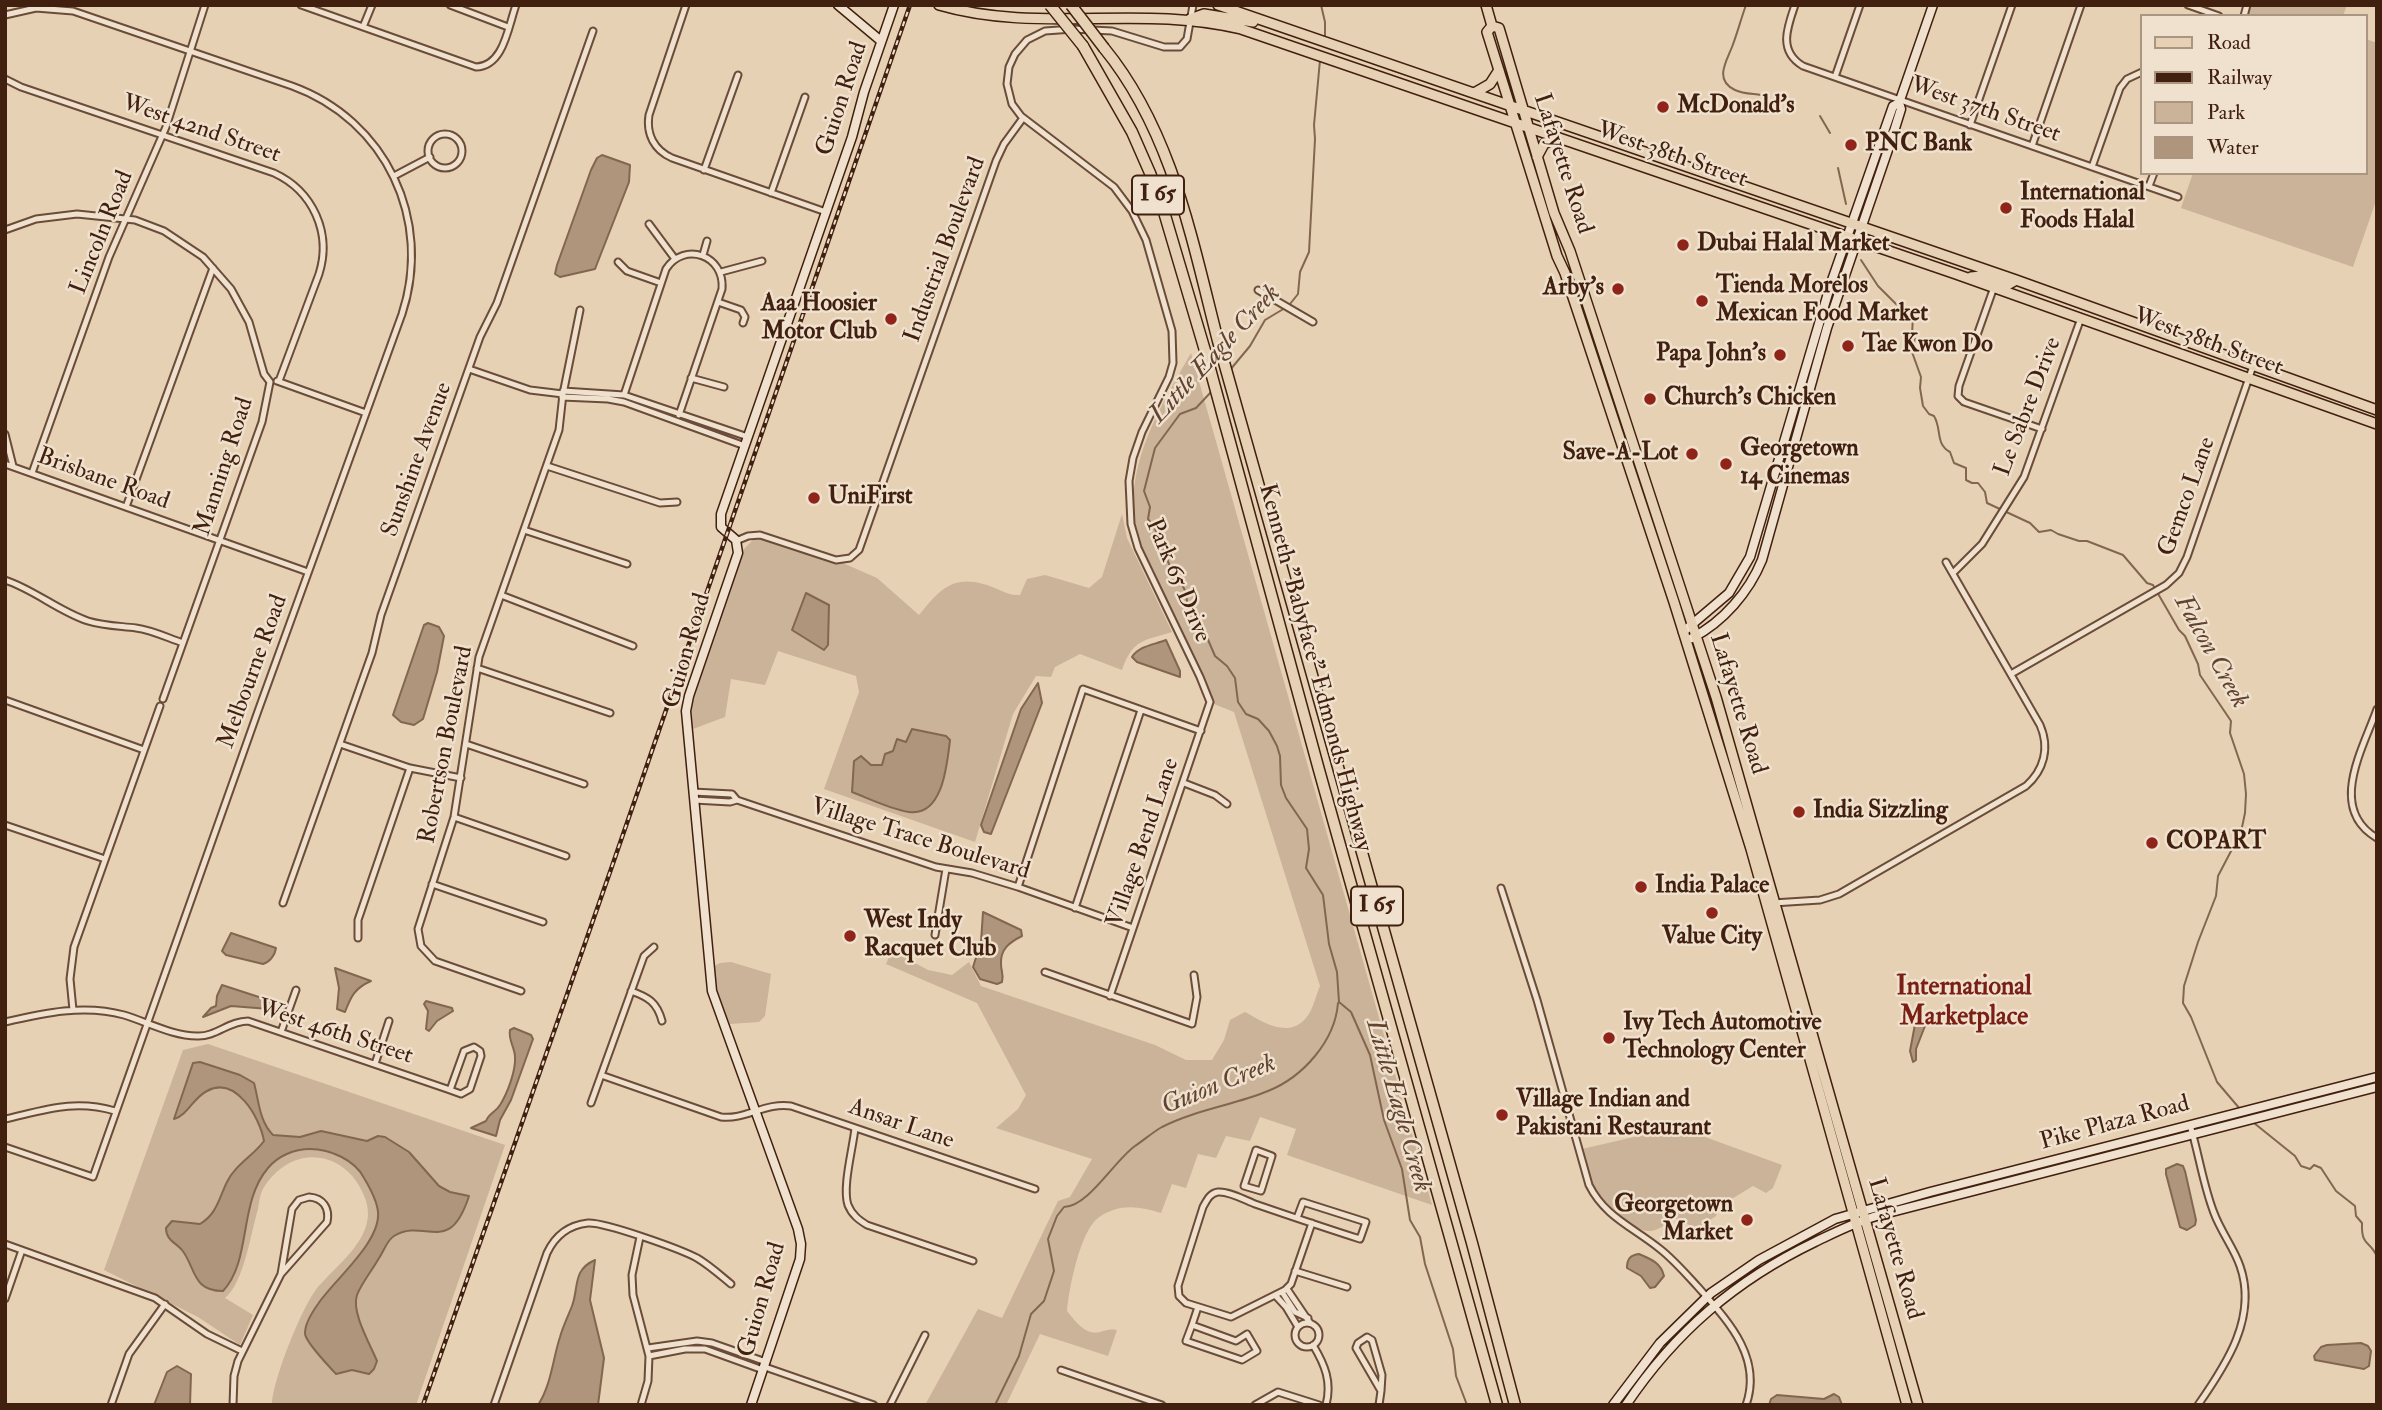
<!DOCTYPE html>
<html>
<head>
<meta charset="utf-8">
<style>
	body { margin:0 }
	#map { position:relative; width:2382px; height:1410px; overflow:hidden; background:#e6d1b4; font-family:"IM FELL Double Pica",serif }
	canvas { display:block }
	.frame { position:absolute; inset:0; border:7px solid #42200f; pointer-events:none }
	.legend { position:absolute; left:2140px; top:14px; width:228px; height:161px; box-sizing:border-box; background:#efe1ce; border:2px solid #aa9482; margin:0; padding:9px 12px; list-style:none; font-size:21px; color:#42200f }
	.legend li { display:flex; align-items:center; gap:14px; height:35px }
	.legend b { width:35px; border:2px solid #aa9482 }
</style>
</head>
<body>
<div id="map">
<canvas width="2382" height="1410"></canvas>
<div class="frame"></div>
<ul class="legend">
<li><b style="height:9px;background:#e6d1b4"></b>Road</li>
<li><b style="height:9px;background:#42200f"></b>Railway</li>
<li><b style="height:19px;background:#cab398"></b>Park</li>
<li><b style="height:19px;background:#ae957c"></b>Water</li>
</ul>
</div>
<script>
const ctx = document.querySelector('canvas').getContext('2d');
ctx.lineJoin = 'round';
function fillPath(path, color) { ctx.fillStyle = color; ctx.fill(path, 'evenodd'); }
function stroke(path, color, width, dash) { ctx.strokeStyle = color; ctx.lineWidth = width; ctx.lineCap = dash ? 'butt' : 'round'; ctx.setLineDash(dash || []); ctx.stroke(path); }
function label(font, color, halo, rows, align = 'center') {
  ctx.font = font + ' "IM FELL Double Pica",serif'; ctx.lineWidth = 5; ctx.setLineDash([]); ctx.textBaseline = 'middle'; ctx.strokeStyle = halo; ctx.fillStyle = color; for (const [text, x, y, turn = 0] of rows) {
    ctx.save(); ctx.translate(x, y); ctx.rotate((+turn || 0) * Math.PI / 180); ctx.textAlign = isNaN(turn) ? turn : align; if (halo) ctx.strokeText(text, 0, 0); ctx.fillText(text, 0, 0); ctx.restore();
  }
}
const green = new Path2D(`
	M2251,5H2347L2343,16H2247Z
	M2366,39L2377,43V198L2353,267L2181,208L2193,173H2366Z
	M1191,353L1432,1205L1287,1155L1296,1129L1260,1117L1250,1141L1226,1136L1216,1158L1198,1154L1186,1188L1172,1184L1161,1213C1140,1206 1118,1203 1098,1218C1080,1232 1069,1288 1067,1311C1075,1321 1086,1336 1100,1332C1107,1330 1109,1329 1117,1330L1108,1356L1040,1334L1006,1405H925L978,1309L1002,1318L1058,1201L1070,1197L1092,1159L996,1128L1018,1109L1026,1095L977,1003L886,964L896,941L898,954L928,970L952,975L969,962L981,986L1155,1045L1186,1060H1212L1224,1040L1230,1020L1245,1012C1263,1022 1288,1039 1306,1018C1313,1010 1316,995 1320,986L1234,712L1214,704L1204,676L1138,543C1120,471 1157,413 1191,353Z
	M1122,514L1127,538L1172,632C1143,641 1133,639 1122,670L1080,654L1055,667L1051,677L1036,676L1013,714L975,842L824,789L859,692L856,676L778,651L765,685L731,679L725,717L693,729L686,706L738,555L758,535L836,560L877,578L919,615C938,592 951,575 983,584C997,587 1006,596 1020,595L1027,579L1045,575L1089,588L1102,577Z
	M731,962L771,974L765,1016L759,1022L730,1024C721,1006 713,987 714,966L720,963Z
	M208,1044L505,1145L416,1405H272C272,1382 301,1310 315,1291C335,1265 380,1237 365,1198C347,1149 291,1142 263,1189C260,1194 259,1203 258,1209C251,1232 244,1283 225,1298L253,1315L240,1345L198,1317L104,1270L183,1050Z
	M1664,1122L1782,1165L1773,1188L1766,1193L1753,1186L1720,1206L1716,1216L1695,1230L1685,1222L1675,1219C1668,1223 1657,1231 1650,1231C1631,1232 1599,1197 1592,1182C1587,1172 1585,1160 1582,1149L1660,1131Z`);
const water = new Path2D(`
	M602,155L630,165L629,182L595,269L560,277L555,274L557,265L591,170L597,158Z
	M806,593L829,605L828,645L824,650L792,630Z
	M428,623L439,627L444,636L437,672L423,719L414,725L401,722L393,715L424,625Z
	M1166,640L1180,671V677L1137,662L1132,657C1139,646 1153,645 1166,640Z
	M1038,683L1042,703L991,834L984,832L981,825L1021,709Z
	M912,729L946,736L950,740C947,764 943,817 909,812C890,809 870,799 852,792L854,761L861,756L871,765H882L885,754L893,751L897,739L906,742Z
	M983,912L1021,930L1022,936C1010,942 1000,949 1001,964C1001,972 1004,974 1002,982L997,984L980,979L973,967L981,942Z
	M231,933L276,948C275,955 270,962 263,964L226,955L222,951Z
	M335,968L371,981C355,988 351,996 345,1012L337,1009L339,988Z
	M222,985L265,999L271,1003V1006L269,1009L231,1006L203,1017L211,1008L216,1006L217,996Z
	M426,1001L452,1008L453,1011L437,1021L429,1031L426,1029L428,1011L424,1004Z
	M1916,1019H1920L1925,1026L1916,1049V1060L1913,1062L1910,1051Z
	M514,1028L531,1035L533,1039L511,1100L500,1120L496,1136L471,1128L486,1121C489,1113 496,1112 500,1105C507,1094 516,1071 515,1057C515,1048 508,1040 510,1030Z
	M200,1062L240,1075L254,1083C259,1101 259,1121 273,1135L300,1137L321,1131L367,1141L378,1136L385,1137L409,1152L439,1186L450,1192L469,1196C449,1258 425,1217 394,1236C387,1240 384,1251 379,1258C373,1269 361,1284 357,1295C351,1312 370,1344 377,1361L374,1369L369,1374L352,1370L336,1374C329,1366 304,1341 305,1333C305,1323 313,1311 318,1304C334,1280 381,1242 378,1212C377,1201 370,1188 364,1178C355,1160 330,1149 310,1149C294,1149 278,1156 268,1168C238,1203 252,1260 223,1291C192,1291 196,1268 182,1250C175,1242 166,1240 166,1228L172,1221L200,1224C217,1214 219,1198 227,1182C234,1166 254,1155 264,1141C260,1118 236,1075 207,1091C193,1098 188,1115 174,1119L193,1063Z
	M2177,1164L2183,1166L2185,1171L2196,1220L2195,1225L2187,1230L2180,1227L2166,1174V1169Z
	M1639,1254C1651,1259 1661,1263 1664,1276L1655,1287L1650,1288L1641,1276L1627,1268C1627,1258 1631,1255 1639,1254Z
	M595,1260L590,1300L604,1358L598,1405H538C551,1386 553,1358 560,1337C563,1326 568,1316 572,1306C579,1288 572,1270 595,1260Z
	M2361,1343L2368,1346L2371,1351L2369,1366L2364,1369L2315,1360L2314,1356L2321,1347L2327,1345Z
	M177,1366L191,1374L190,1405H154L167,1372Z
	M1834,1394L1839,1397L1842,1405H1769L1771,1399L1777,1395L1824,1399Z`);
const stream = new Path2D(`
	M1321,5L1325,22V37
	M1746,5C1741,19 1737,34 1732,47C1726,62 1714,80 1735,90C1745,95 1757,93 1767,96
	M1820,116L1830,133
	M1838,168L1846,204
	M1861,260L1878,286L1896,304L1910,311L1913,316L1912,335L1915,339L1912,352L1921,377L1920,388L1923,406L1929,414L1934,416C1942,429 1935,444 1950,452L1954,463L1966,468V480L1972,483H1978L1985,492L1987,503L2030,523L2039,532L2051,530L2058,534L2079,541H2087L2123,555L2147,583L2153,585L2179,630L2185,636L2198,664L2200,675L2231,721L2230,733L2244,774L2246,794L2245,813L2241,832L2218,876L2216,896L2198,942L2184,986L2183,1003L2191,1017L2217,1082L2240,1109
	M1290,304L1298,294L1300,272L1309,252L1315,139L1314,125L1320,60
	M1230,370L1250,346L1265,320L1285,308
	M1212,391L1196,408L1180,414L1155,448L1144,491L1150,507L1148,519C1160,533 1162,547 1169,564C1178,582 1188,585 1187,608L1203,628L1215,656L1227,666L1235,678L1238,702L1246,714L1258,719L1269,731L1277,746L1280,756L1281,785L1286,798L1307,829L1309,849L1306,868L1323,895L1329,944L1337,972L1339,1002L1351,1012L1370,1055L1384,1120L1402,1169L1410,1220L1420,1237L1425,1264L1453,1349L1456,1376L1467,1405
	M2254,1123L2295,1156L2301,1166L2310,1169L2314,1165L2321,1168L2336,1191L2355,1206L2356,1216L2362,1223C2361,1248 2371,1240 2377,1257
	M2377,1270V1277
	M995,1405L1019,1356L1031,1314L1044,1301L1054,1271L1048,1239L1057,1216L1064,1207C1088,1207 1114,1161 1135,1146C1144,1140 1153,1132 1162,1127C1195,1110 1234,1105 1268,1091C1303,1077 1335,1041 1338,1003`);
const street = new Path2D(`
	M301,5L476,67C504,66 508,27 516,5
	M450,5L508,27
	M686,5L649,115C646,134 654,150 672,158L826,212
	M1795,5C1787,28 1778,51 1803,66L2178,197
	M2188,5L2219,16
	M5,15L36,8L73,11L292,86C386,120 433,220 402,314L258,711L93,1177L5,1147
	M2244,16L2247,5
	M363,27L372,5
	M1835,77L1860,5
	M5,79L21,87L274,173C313,191 332,233 319,274L279,381
	M1970,125L2012,5
	M428 151a17 17 0 1 1 34 0a17 17 0 1 1-34 0Z
	M2032,146L2081,5
	M2092,167L2120,88L2127,79L2142,72
	M704,170L738,75
	M394,176L430,157
	M2149,186L2154,173
	M771,193L805,97
	M649,224L675,259
	M5,230L36,219L77,214L135,220L164,231L203,257L231,289L249,322L264,374L270,382L262,422L163,699
	M703,255L707,241
	M618,262L627,271L661,283
	M721,272L762,261
	M1994,287L1959,386L1958,396L1964,402L2042,429
	M1258,290L1313,322
	M718,302L741,310L745,317L743,323
	M469,369L530,390L563,394
	M691,378L724,387
	M277,381L366,413
	M563,391L624,395L748,437
	M624,395L666,269C684,241 725,255 722,289L679,415
	M562,397L608,399L624,402L745,446
	M5,434L13,466
	M5,464L308,572
	M547,466L660,503L677,502
	M32,473L109,257L166,127L205,5
	M126,507L213,268
	M524,530L627,564
	M736,541L748,536L760,535L836,560L850,558L859,550L996,161L1004,144L1023,118
	M1954,572L1982,544L2024,477L2081,318
	M5,580C35,590 58,611 88,621C104,626 120,626 136,628C152,630 168,638 183,643
	M501,595L633,646
	M477,668L610,713
	M2011,674L2166,585L2179,573L2187,557L2253,366
	M5,700L144,750
	M2377,709C2363,749 2327,809 2377,838
	M340,744L410,768L461,778
	M466,744L584,784
	M1184,783L1215,795L1227,804
	M693,792L732,794L737,800
	M694,800L730,802L737,800L936,867L972,873L1018,887L1133,928
	M454,817L566,856
	M5,825L105,859
	M432,884L543,922
	M1018,887L1083,689L1201,731
	M1501,888L1537,1000L1589,1185C1605,1217 1633,1227 1660,1249C1674,1260 1686,1274 1698,1287C1727,1320 1763,1357 1746,1405
	M283,903L372,653L381,615L480,337L497,303L593,31
	M1773,903L1820,900L1839,894L2026,786C2044,770 2050,748 2040,725L1946,562
	M1075,908L1141,710
	M935,935L946,869
	M358,938V920L410,768
	M1045,972L1192,1024L1197,997L1194,975
	M521,991L435,961L421,946L418,929L454,817L479,657L559,430L563,394L580,310
	M631,991C648,997 657,1002 662,1021
	M1110,996L1210,702L1200,677L1138,548L1131,524L1129,481L1133,458L1142,432L1169,377L1173,363L1172,331L1146,240L1132,211L1114,187L1021,116L1012,104L1007,84L1009,67L1015,54L1027,40L1045,31L1073,29L1112,31L1164,47H1180L1187,39L1193,5
	M73,1010L70,979L74,947L160,706
	M5,1022C44,1013 84,1004 124,1015C147,1022 173,1036 197,1036C216,1037 229,1021 248,1021L450,1090
	M281,1032L296,990
	M474,1047L480,1051L481,1056L470,1089L461,1094L450,1090L464,1051Z
	M375,1064L389,1021
	M601,1075L721,1117C745,1120 766,1102 791,1106L1035,1189
	M591,1103L644,956L654,947
	M5,1119C45,1110 74,1099 115,1111
	M2190,1125C2199,1154 2203,1185 2214,1213C2221,1232 2234,1248 2240,1266C2258,1317 2226,1365 2198,1405
	M855,1128C853,1148 842,1187 848,1205C852,1215 859,1220 867,1225L973,1261
	M1256,1150L1272,1156L1261,1191L1244,1186Z
	M309,1197C323,1198 330,1208 327,1222L281,1274L292,1209L299,1200Z
	M1297,1218L1303,1202L1366,1222L1360,1239C1325,1228 1290,1216 1255,1204C1245,1200 1229,1191 1218,1192C1210,1193 1207,1200 1203,1207L1178,1286L1179,1296L1186,1303L1231,1317L1285,1290L1291,1284L1312,1223
	M640,1237L632,1275L633,1295L649,1356L648,1381L641,1405
	M5,1244L155,1298L207,1334L242,1351
	M1295,1271L1347,1287
	M1287,1289L1310,1323
	M1282,1292L1295,1312L1308,1318
	M1275,1295L1286,1307L1298,1327
	M5,1299L22,1250
	M1295 1335a12 12 0 1 1 24 0a12 12 0 1 1-24 0Z
	M1192,1325L1236,1341L1247,1334L1257,1351L1242,1360L1186,1341Z
	M1192,1325L1198,1307
	M1367,1337L1372,1340L1382,1375L1381,1391L1356,1348L1358,1343Z
	M1313,1345C1325,1365 1332,1382 1326,1405
	M648,1348L697,1341L712,1343L766,1362
	M649,1356L685,1349H705L763,1370
	M765,1367L874,1405
	M1061,1370L1162,1405
	M111,1405L129,1354L165,1304
	M233,1405L234,1376L238,1361L281,1274
	M494,1405L547,1253C555,1236 569,1225 588,1223C605,1222 680,1249 697,1258C709,1265 720,1275 731,1284
	M890,1405L925,1335
	M1255,1405L1278,1392L1319,1405
	M1379,1405L1381,1391`);
const secondary = new Path2D(`
	M838,5L881,41
	M1683,632L1729,593L1750,557L1831,283L1893,106L1899,103
	M1692,638C1723,622 1749,592 1762,560L1827,328L1891,141L1901,109L1899,103L1933,5
	M751,1405L800,1259L801,1244L798,1229L712,991L686,711L689,696L738,553L736,540L721,527V514L852,137L864,92L894,5
	M1613,1405L1660,1343L1711,1293L1759,1260L1835,1219L1930,1192L2377,1077
	M1626,1405C1675,1332 1736,1280 1815,1242C1836,1232 1857,1221 1880,1215L2377,1087`);
const primary = new Path2D(`
	M939,5C1038,34 1141,4 1241,29L1956,274L2377,424
	M1218,5L2016,280L2377,410
	M1486,5L1492,26L1499,28L1554,213L1570,251L1716,697L1918,1405
	M1190,19L1204,14L1253,22
	M1492,26L1487,32L1557,256L1565,273L1674,602L1751,849L1907,1405
	M1476,92L1490,84L1499,70
	M1537,157L1544,144L1556,137
	M1971,277L1981,276L2009,284L2016,280`);
const highway = new Path2D(`
	M1083,46L1132,132L1150,173L1164,212L1206,354L1319,770L1497,1405
	M1104,48C1172,131 1192,240 1218,341L1472,1243L1515,1405`);
const rail = new Path2D(`
	M423,1405L610,872L910,5`);
const highwayBridge = new Path2D(`
	M1050,5L1083,46
	M1071,5L1104,48`);
const markers = [
	[1663,107,7,"#8f2418"],
	[1851,145,7,"#8f2418"],
	[2006,208,7,"#8f2418"],
	[1683,245,7,"#8f2418"],
	[1618,289,7,"#8f2418"],
	[1702,301,7,"#8f2418"],
	[891,319,7,"#8f2418"],
	[1848,346,7,"#8f2418"],
	[1780,355,7,"#8f2418"],
	[1650,399,7,"#8f2418"],
	[1692,454,7,"#8f2418"],
	[1726,464,7,"#8f2418"],
	[814,498,7,"#8f2418"],
	[1799,812,7,"#8f2418"],
	[2152,843,7,"#8f2418"],
	[1641,887,7,"#8f2418"],
	[1712,913,7,"#8f2418"],
	[850,936,7,"#8f2418"],
	[1609,1038,7,"#8f2418"],
	[1502,1115,7,"#8f2418"],
	[1747,1220,7,"#8f2418"]
];
const shields = [
	[1158,195,52],
	[1377,906,52]
];
const shieldNames = [
	["I 65",1158,195],
	["I 65",1377,906]
];
const streetNames = [
	["Guion Road",843,99,-72],
	["West 37th Street",1985,111,19],
	["West 42nd Street",201,130,19],
	["West 38th Street",1672,156,19],
	["Lafayette Road",1562,164,72],
	["Lincoln Road",103,233,-68],
	["Industrial Boulevard",946,250,-70],
	["West 38th Street",2208,343,20],
	["Le Sabre Drive",2029,407,-69],
	["Sunshine Avenue",418,460,-70],
	["Manning Road",225,467,-72],
	["Brisbane Road",103,480,20],
	["Gemco Lane",2188,497,-70],
	["Park 65 Drive",1177,581,67],
	["Guion Road",688,651,-74],
	["Kenneth \"Babyface\" Edmonds Highway",1314,668,75],
	["Melbourne Road",254,672,-70],
	["Lafayette Road",1737,704,73],
	["Robertson Boulevard",447,745,-79],
	["Village Trace Boulevard",920,840,17],
	["Village Bend Lane",1144,843,-71],
	["West 46th Street",335,1033,18],
	["Pike Plaza Road",2115,1124,-15],
	["Ansar Lane",901,1125,19],
	["Lafayette Road",1894,1249,74],
	["Guion Road",763,1300,-74]
];
const poiNames = [
	["McDonald's",1677,107],
	["PNC Bank",1865,145],
	["International",2020,194],
	["Foods Halal",2020,222],
	["Dubai Halal Market",1697,245],
	["Tienda Morelos",1716,287],
	["Mexican Food Market",1716,315],
	["Arby's",1604,289,"right"],
	["Aaa Hoosier",877,305,"right"],
	["Motor Club",877,333,"right"],
	["Tae Kwon Do",1862,346],
	["Papa John's",1766,355,"right"],
	["Church's Chicken",1664,399],
	["Georgetown",1740,450],
	["14 Cinemas",1740,478],
	["Save-A-Lot",1678,454,"right"],
	["UniFirst",828,498],
	["India Sizzling",1813,812],
	["COPART",2166,843],
	["India Palace",1655,887],
	["West Indy",864,922],
	["Racquet Club",864,950],
	["Value City",1712,938,"center"],
	["Ivy Tech Automotive",1623,1024],
	["Technology Center",1623,1052],
	["Village Indian and",1516,1101],
	["Pakistani Restaurant",1516,1129],
	["Georgetown",1733,1206,"right"],
	["Market",1733,1234,"right"]
];
const waterNames = [
	["Little Eagle Creek",1216,355,-47],
	["Falcon Creek",2210,652,61],
	["Guion Creek",1219,1086,-22],
	["Little Eagle Creek",1397,1106,74]
];
const neighbourhoodNames = [
	["International",1964,988],
	["Marketplace",1964,1018]
];
fillPath(green, '#cab398');
fillPath(water, '#ae957c');
stroke(water, '#836650', 2);
stroke(stream, '#836650', 2);
stroke(street, '#6b4c38', 9);
stroke(secondary, '#42200f', 11);
stroke(primary, '#42200f', 12);
stroke(highway, '#42200f', 13);
stroke(street, '#efe1ce', 5);
stroke(secondary, '#efe1ce', 8);
stroke(primary, '#e6d1b4', 9);
stroke(highway, '#e6d1b4', 10);
stroke(rail, '#42200f', 4.5);
stroke(rail, '#efe1ce', 2, [5]);
stroke(highwayBridge, '#42200f', 13, []);
stroke(highwayBridge, '#e6d1b4', 10);
for (const [x, y, r, color] of markers) { const dot = new Path2D(); dot.arc(x, y, r, 0, 2 * Math.PI); ctx.fillStyle = color; ctx.fill(dot); stroke(dot, '#efe1ce', 2.5); }
for (const [x, y, w] of shields) { const box = new Path2D(); box.roundRect(x - w / 2, y - 19.5, w, 39, 5); ctx.fillStyle = '#efe1ce'; ctx.fill(box); stroke(box, '#42200f', 2); }
label('bold 23px', '#42200f', null, shieldNames);
label('24px', '#42200f', '#efe1ce', streetNames);
label('bold 24px', '#42200f', '#efe1ce', poiNames, 'left');
label('italic 26px', '#624330', '#efe1ce', waterNames);
label('bold 26px', '#7a1f14', '#efe1ce', neighbourhoodNames);
</script>
</body>
</html>
